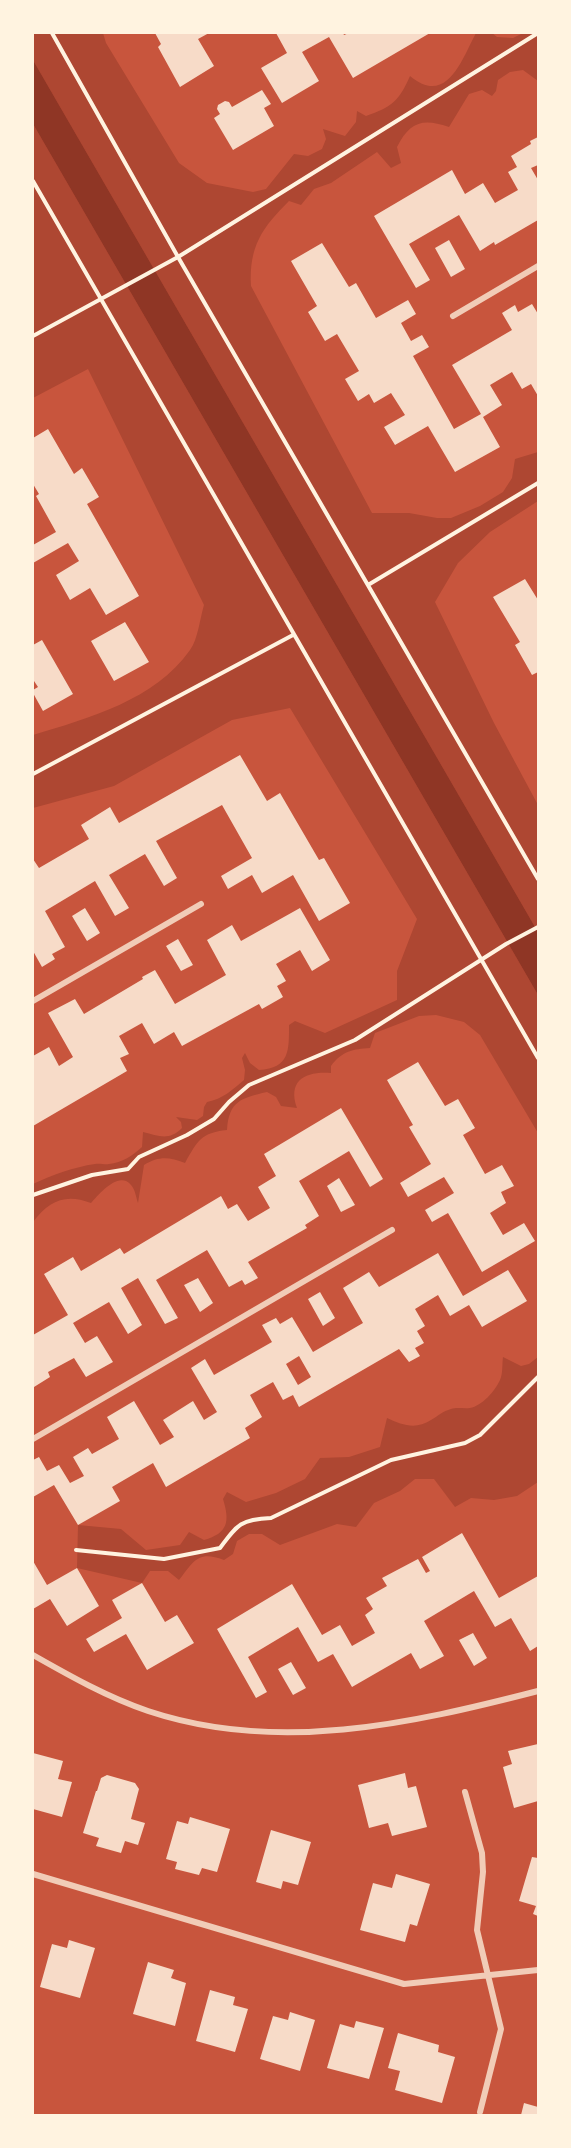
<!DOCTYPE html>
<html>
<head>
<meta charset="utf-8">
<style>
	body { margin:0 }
	#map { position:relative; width:571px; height:2148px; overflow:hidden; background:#c8553d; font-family:Ubuntu,sans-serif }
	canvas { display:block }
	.frame { position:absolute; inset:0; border:34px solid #fff3e0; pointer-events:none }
</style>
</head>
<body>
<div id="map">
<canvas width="571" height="2148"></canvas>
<div class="frame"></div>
</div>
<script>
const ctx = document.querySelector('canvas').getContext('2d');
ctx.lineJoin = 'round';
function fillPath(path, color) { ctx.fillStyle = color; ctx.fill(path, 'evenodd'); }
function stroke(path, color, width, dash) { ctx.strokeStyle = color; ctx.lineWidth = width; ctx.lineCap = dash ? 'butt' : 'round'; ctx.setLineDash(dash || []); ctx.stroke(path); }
const green = new Path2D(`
	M33,33H103L106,43L179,163L207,183L253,192L266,189L294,154L308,156L322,149L326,139L323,129L345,136L356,122L357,111L366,116C392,107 399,101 410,76C447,107 462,59 476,33H492L497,37L513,38L523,33H538V81L523,70L510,72L498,80L496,91L492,96L482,90L469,94L449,127C422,118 410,122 397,147L401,163L391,168L377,152L331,183L314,189L301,205L289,201C262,228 249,246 251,286L372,513H409L437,518H451L480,506L503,492L512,478L515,459L538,452V501L490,532L458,563L435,602L494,723L538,805V932L33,60Z
	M33,124L538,995V1133L480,1035L464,1022L436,1015L419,1016L375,1033L370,1048C353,1049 342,1051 331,1066V1073C306,1071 287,1080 297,1108L281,1106L276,1097L267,1092C241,1098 229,1101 227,1130C201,1133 198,1140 185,1163C169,1157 159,1156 144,1165L138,1203C136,1197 135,1189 131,1185C119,1170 99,1194 91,1203C65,1193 49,1201 33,1222V1184C52,1175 74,1167 95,1164C100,1163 105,1165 109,1164C122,1163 133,1155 142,1147L143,1132C159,1136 169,1141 182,1128L181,1122L176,1117L197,1120L203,1116L204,1107L207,1102C223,1099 232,1090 244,1080L245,1070L242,1058L245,1053L250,1063L259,1070C290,1068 289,1050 289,1025L295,1021L325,1033L397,1000V971L417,919L290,708L232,720L114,786L33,808V735C89,718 155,700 190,650C198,639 200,618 204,605L88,369L33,398Z
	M503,1357L521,1366L529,1364L538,1357V1482L517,1496L494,1500L471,1498L455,1507L434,1479H415L400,1491L374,1503L356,1527L337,1524L280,1545L262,1534H249L237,1541L233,1554L224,1560C198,1550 194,1561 179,1580L168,1571H150L142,1583L77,1568L78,1525L121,1529L146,1550L180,1545L189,1532L204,1540C228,1533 230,1522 223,1499L227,1492L246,1502L276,1493L305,1479L320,1458L349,1457L380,1447L387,1418C402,1425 416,1430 431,1420C438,1416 443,1411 451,1409C457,1407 464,1409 470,1408C482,1406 495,1391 500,1380C503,1374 502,1364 503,1357Z`);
const water = new Path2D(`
	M33,60L538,932V995L33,124Z`);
const building = new Path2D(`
	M155,33H209L198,39L214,66L180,87L158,47L161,44Z
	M276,33H343L344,35L349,33H430L353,78L329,37L302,52L319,81L282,103L261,68L287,53Z
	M262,90L271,104L264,108L274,126L233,150L214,118L220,114L217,109L218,105L225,101L229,102L232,107Z
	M538,137V165L531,168L538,180V220L495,245L494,242L480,251L459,215L409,244L430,280L416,288L374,216L452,170L465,194L483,183L495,203L518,190L508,172L517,167L511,156L531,144L530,141Z
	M449,240L465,269L451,277L435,248Z
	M322,243L349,287L356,283L376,318L408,300L416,314L401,323L411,341L422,335L429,347L413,356L454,429L481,414L452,365L512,330L502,313L515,305L518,312L532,304L538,314V396L531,384L522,389L512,372L490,385L502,405L483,417L500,447L455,472L428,426L395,445L384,427L405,415L391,393L374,403L369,394L358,401L345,379L359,371L337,334L325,341L308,312L317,306L291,261Z
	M48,429L74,474L82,468L99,497L87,504L139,596L106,615L90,588L70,600L56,575L79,561L68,543L33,563V545L56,532L36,496L39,494L33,484V438Z
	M525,579L538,600V672L532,675L515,645L520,642L493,597Z
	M125,622L149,662L114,681L91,641Z
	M42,640L73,694L43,711L33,693V690L38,687L34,681H33V645Z
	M240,755L267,801L280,793L319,860L324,858L350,903L319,921L293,875L262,893L252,875L228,889L221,876L252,858L222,805L156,841L177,878L164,886L145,854L109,875L129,908L115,916L95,881L45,911L65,947L52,954L55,959L42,967L33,951V859L39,868L89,839L81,825L110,807L119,823Z
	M85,908L100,933L87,941L72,916Z
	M300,908L330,960L312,971L300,950L276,964L286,981L277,986L283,997L262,1009L259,1004L182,1046L174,1032L154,1044L142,1023L119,1036L129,1054L120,1058L127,1071L33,1126V1056L49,1047L59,1066L73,1057L48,1013L75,999L84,1014L143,979L142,977L155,970L175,1004L226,975L207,940L232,925L241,941Z
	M178,939L193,965L181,971L166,946Z
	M418,1062L445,1106L458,1099L475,1128L463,1135L485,1174L502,1165L514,1186L501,1192L506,1203L490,1213L503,1235L524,1223L535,1241L482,1272L448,1213L432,1222L425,1210L454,1193L444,1177L408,1197L400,1183L431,1164L409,1127L413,1125L387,1080Z
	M341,1108L383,1179L370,1187L349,1151L299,1181L319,1216L305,1225L307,1228L248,1262L258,1278L245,1285L242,1280L229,1287L207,1250L156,1280L178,1318L165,1324L138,1278L121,1288L142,1325L128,1334L109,1302L73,1323L85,1343L97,1336L113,1362L86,1377L74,1358L48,1372L50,1377L34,1387L33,1335L68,1315L44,1274L73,1257L81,1271L120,1248L124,1254L221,1196L228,1209L237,1204L248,1221L270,1208L258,1187L276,1176L264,1154Z
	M339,1178L355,1205L341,1212L327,1186Z
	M438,1253L463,1296L508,1270L527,1301L482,1327L469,1305L450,1316L438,1295L415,1309L425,1326L417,1331L424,1343L415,1348L420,1356L409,1362L399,1349L299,1407L293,1395L283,1400L273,1382L250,1395L262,1417L245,1428L250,1438L166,1487L153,1463L112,1487L120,1501L78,1525L54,1485L33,1497V1460L39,1457L47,1471L59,1465L70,1483L84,1476L73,1457L88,1448L92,1454L119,1439L107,1417L134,1401L160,1445L174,1437L163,1420L193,1401L204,1420L217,1412L191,1368L205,1359L214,1375L272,1342L262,1325L276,1318L280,1324L292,1317L313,1352L363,1323L343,1288L369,1272L379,1287ZM299,1356L311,1377L298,1385L286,1364Z
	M198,1278L213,1303L200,1312L184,1285Z
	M320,1292L335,1318L323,1326L308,1299Z
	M462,1533L499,1598L538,1576V1646L530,1651L511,1618L495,1627L474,1591L424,1621L444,1656L420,1669L411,1653L352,1687L333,1654L318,1662L298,1627L248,1657L267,1692L256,1698L217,1629L292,1584L322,1635L340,1625L352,1646L375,1633L365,1615L373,1609L366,1598L387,1586L382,1578L418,1559L426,1573L430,1571L422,1557Z
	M33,1561L47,1585L77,1568L99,1606L67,1626L50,1599L33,1609Z
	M142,1583L165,1622L177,1615L194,1643L147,1670L126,1634L94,1652L86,1639L122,1618L112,1600Z
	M473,1633L487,1658L474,1666L459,1640Z
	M291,1662L306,1688L293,1695L278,1669Z
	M538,1744V1801L514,1808L503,1767L512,1764L508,1751Z
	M33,1753L63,1761L58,1779L72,1782L62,1817L33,1809Z
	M405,1773L408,1788L416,1786L427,1827L392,1836L388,1823L369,1828L358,1785Z
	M107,1775L135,1783L139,1789L131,1819L145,1823L138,1845L125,1841L121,1853L96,1846L99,1838L83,1833L96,1791H97L101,1778Z
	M190,1817L230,1829L217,1872L202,1868L199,1875L175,1869L177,1862L166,1859L177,1821L188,1824Z
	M271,1830L311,1842L298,1885L283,1881L281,1889L256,1882Z
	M532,1857L538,1858V1916L533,1914L536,1906L519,1901Z
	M396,1874L430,1884L417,1926L410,1924L405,1942L360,1930L373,1883L392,1888Z
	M69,1940L95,1948L80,1998L40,1987L52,1944L67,1948Z
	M148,1962L174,1970L171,1978L186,1983L175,2026L133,2014Z
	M210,1990L235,1997L233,2005L248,2009L235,2052L196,2041Z
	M290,2012L315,2020L300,2071L260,2059L273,2016L288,2020Z
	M356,2021L384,2028L369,2079L327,2068L340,2024L354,2028Z
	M398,2033L439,2045L438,2052L455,2057L442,2103L395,2090L400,2071L388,2068Z
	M524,2103L538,2107V2115H521Z`);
const path = new Path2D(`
	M52,33L178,257L538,879
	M33,181L538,1058
	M33,336L178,257L538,33
	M368,585L538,483
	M33,774L293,635
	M33,1195L92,1175L128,1169L139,1157L187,1135L214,1119L229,1102L249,1085L355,1040L506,944L538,927
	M76,1550L164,1559L220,1548C237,1525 241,1519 271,1518L391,1460L465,1443L480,1435L538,1377`);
const minor = new Path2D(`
	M453,316L538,266
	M33,1001L201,904
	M33,1439L392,1230
	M33,1655C70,1676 107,1697 148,1711C277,1754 410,1724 538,1691
	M465,1792L482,1853L483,1872L477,1930L501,2029L480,2112
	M33,1874L404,1984L538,1970`);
fillPath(green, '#ae4732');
fillPath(water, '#8f3625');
fillPath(building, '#f7dbc8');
stroke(path, '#fff3e0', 4);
stroke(minor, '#f1ccb7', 6);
</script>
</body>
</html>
